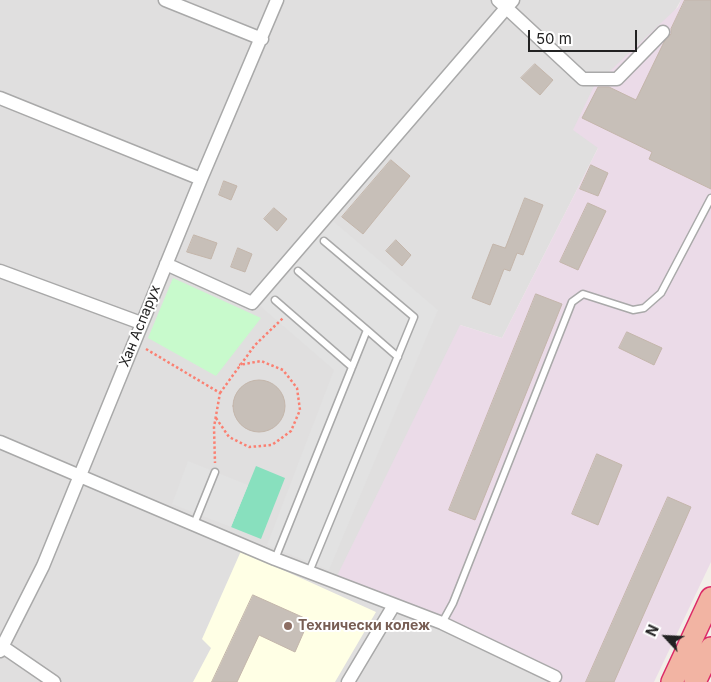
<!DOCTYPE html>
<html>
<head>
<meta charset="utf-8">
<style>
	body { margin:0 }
	#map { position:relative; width:711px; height:682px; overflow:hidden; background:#f2efe9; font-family:Inter,sans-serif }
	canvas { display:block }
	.north { position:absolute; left:641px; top:612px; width:50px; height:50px; -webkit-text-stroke:4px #fff; paint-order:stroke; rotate:295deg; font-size:14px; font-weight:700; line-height:20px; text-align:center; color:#222 }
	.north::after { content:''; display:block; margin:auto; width:18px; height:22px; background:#222; clip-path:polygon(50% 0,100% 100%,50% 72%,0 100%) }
	.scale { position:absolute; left:528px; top:30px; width:109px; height:22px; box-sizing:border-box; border:2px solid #222; border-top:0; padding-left:6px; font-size:15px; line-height:18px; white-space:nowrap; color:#222; -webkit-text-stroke:4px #fff; paint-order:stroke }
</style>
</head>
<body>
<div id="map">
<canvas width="711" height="682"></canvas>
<div class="north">N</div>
<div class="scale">50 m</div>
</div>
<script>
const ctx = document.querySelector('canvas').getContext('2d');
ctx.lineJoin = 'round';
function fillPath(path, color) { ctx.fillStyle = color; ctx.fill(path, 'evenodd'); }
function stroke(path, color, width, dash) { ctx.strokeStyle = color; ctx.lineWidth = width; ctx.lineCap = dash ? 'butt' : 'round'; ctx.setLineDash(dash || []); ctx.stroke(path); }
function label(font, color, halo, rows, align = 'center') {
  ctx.font = font + ' Inter,sans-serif'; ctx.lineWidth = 4; ctx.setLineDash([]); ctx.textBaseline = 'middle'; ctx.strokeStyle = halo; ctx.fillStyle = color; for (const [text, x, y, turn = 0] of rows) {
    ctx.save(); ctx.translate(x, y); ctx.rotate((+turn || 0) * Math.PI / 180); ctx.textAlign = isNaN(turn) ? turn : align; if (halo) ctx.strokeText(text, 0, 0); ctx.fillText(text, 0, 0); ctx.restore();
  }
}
const residential = new Path2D(`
	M0,0H681L598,148L502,338L460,325L561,682H0Z`);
const industrial = new Path2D(`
	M681,0H711V562L654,682H561L558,674L336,578L460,325L502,338L598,148L573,130L594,86L678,7Z`);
const education = new Path2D(`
	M241,551L376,612L335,682H193L211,648L202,639Z`);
const park = new Path2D(`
	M173,278L261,318L216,376L148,338Z`);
const pitch = new Path2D(`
	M256,466L285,478L261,539L231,527Z`);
const parking = new Path2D(`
	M333,221L438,310L329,570L267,545L334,370L260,306Z
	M188,461L248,485L231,527L172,504Z`);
const building = new Path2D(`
	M685,0H711V189L649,159L652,152L582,118L598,87H609L636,100L664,42L671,34V29Z
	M535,64L553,80L540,95L521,78Z
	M391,160L410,176L363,234L342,217Z
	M591,165L608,173L598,196L580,189Z
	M224,181L237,186L231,200L219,195Z
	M525,198L543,205L523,255L517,253L510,271L504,269L490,305L472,298L493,244L505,248Z
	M588,203L606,211L578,270L560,262Z
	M274,208L287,219L277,231L264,219Z
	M194,235L217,243L211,259L187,252Z
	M396,240L411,255L402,266L386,251Z
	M238,248L252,254L245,272L231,267Z
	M536,294L562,304L475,520L449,510Z
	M627,332L662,348L654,365L619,348Z
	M233 406a26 26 0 1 1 52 0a26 26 0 1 1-52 0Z
	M597,454L622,465L598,525L572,514Z
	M668,497L691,507L614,682H586Z
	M253,595L309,620L295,652L259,635L237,682H212Z`);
const path = new Path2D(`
	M146,349L220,393L214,427L215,463
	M220,393L255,345L283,318
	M216,418L229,437L249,447L272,445L291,431L300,410L297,388L283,370L261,361L239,365`);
const service = new Path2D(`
	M275,300L352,367
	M367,330L398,357
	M194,524L215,472
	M275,559L367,330L298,271
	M309,572L414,317L324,241
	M442,623L453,603L572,302L583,294L633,310L644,308L661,293L711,198`);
const minor = new Path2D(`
	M165,0L262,39
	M498,0L583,79H617L663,32
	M0,98L201,179
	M166,264L252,303L513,0
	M0,271L141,323
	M0,442L275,559L442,623L555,677
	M0,645L54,682
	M0,651L43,566L201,179L277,0
	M348,682L394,605`);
const trunk = new Path2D(`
	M672,682L711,598
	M695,682L711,648`);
const markers = [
	[288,626,5,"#8d6e63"]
];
const streetNames = [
	["Хан Аспарух",140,326,-68]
];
const educationNames = [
	["Технически колеж",298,626]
];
fillPath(residential, '#e0dfdf');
fillPath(industrial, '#ebdbe8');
fillPath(education, '#ffffe5');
fillPath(park, '#c8facc');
fillPath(pitch, '#88e0be');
fillPath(parking, '#e2e2e2');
fillPath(building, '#c7bfb8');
stroke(building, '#c4b6ab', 1);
stroke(service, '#a9a9a9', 9);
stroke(minor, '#a9a9a9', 15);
stroke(trunk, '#dc2a67', 24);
stroke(path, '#fa8072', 2.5, [2.5, 2.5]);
stroke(service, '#fff', 6);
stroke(minor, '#fff', 12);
stroke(trunk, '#f2b4a3', 21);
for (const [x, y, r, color] of markers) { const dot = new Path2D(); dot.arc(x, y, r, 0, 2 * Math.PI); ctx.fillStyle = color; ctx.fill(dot); stroke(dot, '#fff', 2); }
label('14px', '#222', '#fff', streetNames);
label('bold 14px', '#785e54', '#fff', educationNames, 'left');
</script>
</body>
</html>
